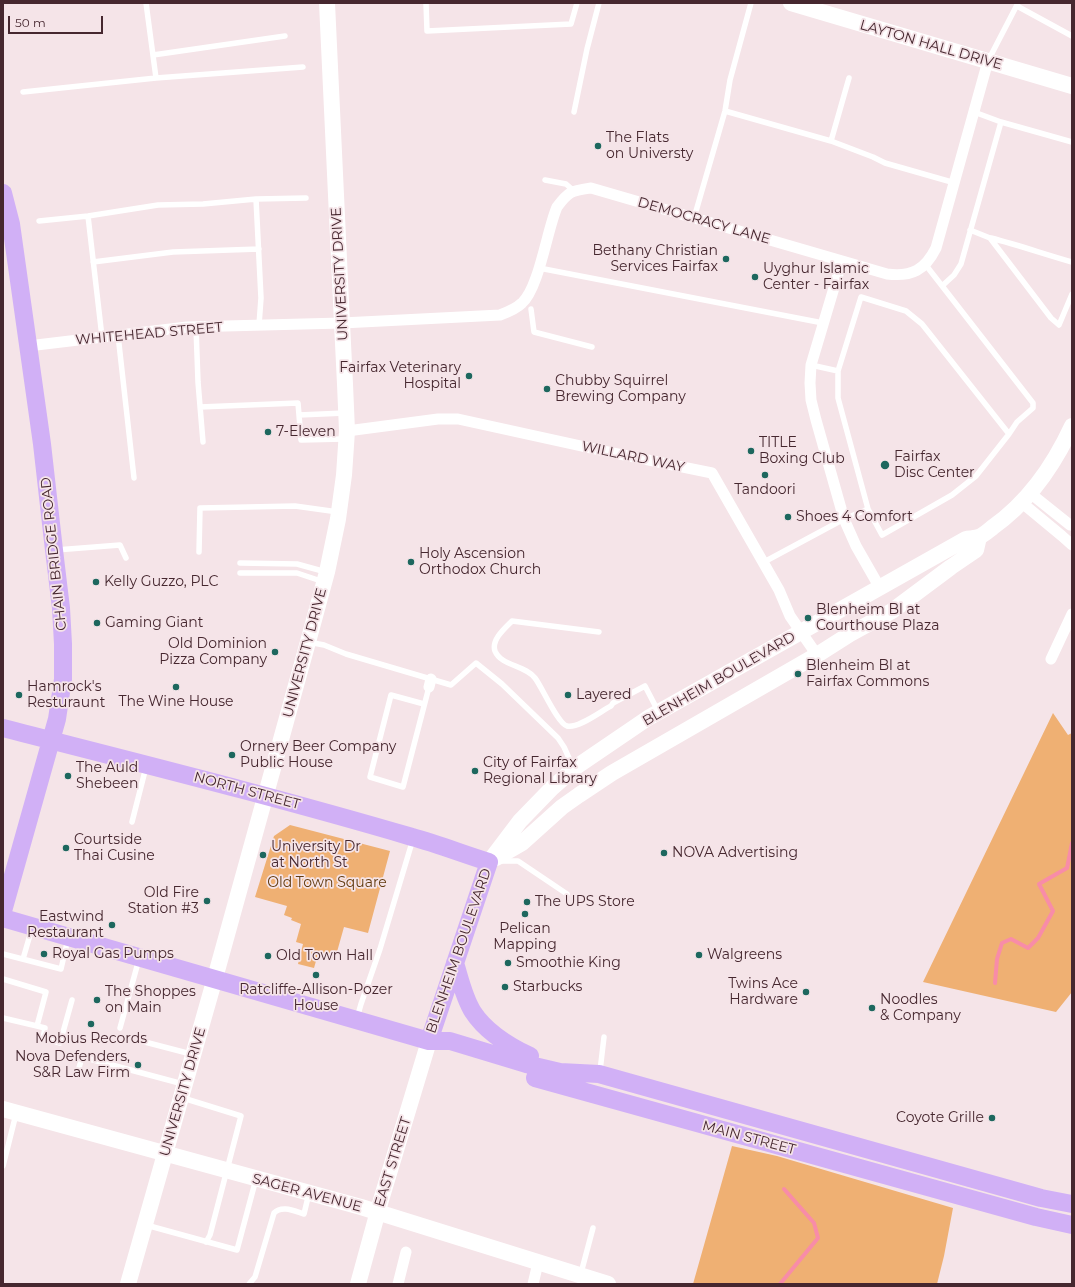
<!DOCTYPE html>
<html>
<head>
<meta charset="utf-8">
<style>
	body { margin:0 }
	#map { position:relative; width:1075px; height:1287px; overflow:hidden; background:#f5e4e8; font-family:Montserrat,sans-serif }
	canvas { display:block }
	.frame { position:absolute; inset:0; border:4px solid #46272f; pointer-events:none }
	.scale { position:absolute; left:8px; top:16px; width:95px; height:18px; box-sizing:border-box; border:2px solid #46272f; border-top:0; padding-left:5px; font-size:12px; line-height:14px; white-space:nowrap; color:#46272f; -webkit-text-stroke:3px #f5e4e8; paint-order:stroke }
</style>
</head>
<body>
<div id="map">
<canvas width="1075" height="1287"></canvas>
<div class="frame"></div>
<div class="scale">50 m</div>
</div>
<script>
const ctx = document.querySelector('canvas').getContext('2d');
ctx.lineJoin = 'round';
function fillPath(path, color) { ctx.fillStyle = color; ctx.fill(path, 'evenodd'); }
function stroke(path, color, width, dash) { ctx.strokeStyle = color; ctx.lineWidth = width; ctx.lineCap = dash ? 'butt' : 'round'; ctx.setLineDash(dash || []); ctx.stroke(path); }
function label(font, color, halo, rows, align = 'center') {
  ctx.font = font + ' Montserrat,sans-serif'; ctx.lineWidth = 3.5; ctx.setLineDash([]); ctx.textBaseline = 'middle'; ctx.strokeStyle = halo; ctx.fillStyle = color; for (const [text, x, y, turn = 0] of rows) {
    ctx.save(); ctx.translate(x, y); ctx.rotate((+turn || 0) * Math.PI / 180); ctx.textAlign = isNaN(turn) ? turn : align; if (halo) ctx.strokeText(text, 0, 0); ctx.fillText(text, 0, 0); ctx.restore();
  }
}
const green = new Path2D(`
	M1053,713L1068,735L1072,733V992L1056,1012L923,982Z
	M290,825L390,851L368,933L344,927L335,959L318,954L314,968L298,964L303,944L296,942L301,924L291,920L292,918L284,915L287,906L255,897L274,836Z
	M732,1146L777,1156L953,1208L944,1256L937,1284H693Z`);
const stream = new Path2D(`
	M995,983L997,959L1002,943L1011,939L1028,948L1038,938L1053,911L1039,884L1067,868L1072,843
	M780,1284L818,1238L814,1223L784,1189`);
const lane = new Path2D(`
	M146,3L156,78
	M426,3L427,31L571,24L577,3
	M1017,6L1072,36
	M153,55L285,36
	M989,59L1018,3
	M23,92L156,78L303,67
	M725,111L831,141L873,157L885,163L955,183
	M574,112L587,49L599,3
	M974,112L1001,122L1072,142
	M831,141L849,78
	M545,180L566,184L574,191
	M256,199L261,298L259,325
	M88,216L102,337
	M694,218L725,111L730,80L751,3
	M39,221L88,216L158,205L203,204L256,199L306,198
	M970,230L990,238L1051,318L1059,325L1072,294
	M991,238C1018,245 1044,254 1072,262
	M93,262L173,252L259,249
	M925,264L1033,403V408L1017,422L1009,434
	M539,268L823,323
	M942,286L954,275L961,264L1001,122
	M861,297L906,311L922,324L1009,434L976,476L952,495L882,535L868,509L838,398V371Z
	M531,309L534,332L592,347
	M196,327L198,382L203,442
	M118,335L134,478
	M811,365L838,371
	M200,407L298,403L299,415L345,413
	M299,415L301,440L344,439
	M56,550L120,545L126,558
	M199,552L200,508L295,506L338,512
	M764,562L844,519L868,509
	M240,563L297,564L326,572
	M240,573H297L324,582
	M599,632L512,621C505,628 491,640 495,651C501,666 525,665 535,678C542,687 558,724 567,726C578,729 601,711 611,706L613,703L645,686L658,711
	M308,642L324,645L346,654L451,685L476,663L502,684L558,738L564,747L573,767
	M424,704L391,695L370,777L403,787L429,687
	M132,822L146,767
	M499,861H518L567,894
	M3,954L61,969L68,939
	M23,959L32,928
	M3,979L46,992L37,1026L45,1028L43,1038L60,1043L72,1000
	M3,1018L37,1026
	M357,1018L361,1004L380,949L413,839
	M120,1028L139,959
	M141,1041L191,1054
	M600,1071L604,1037
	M77,1075L82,1057L183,1084
	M183,1098L241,1116L210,1235L206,1242
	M3,1166L16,1114
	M146,1225L237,1250L256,1179
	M581,1273L593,1228
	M249,1284L255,1277L274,1213C282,1205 294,1211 304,1214L309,1193`);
const street = new Path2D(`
	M842,261L811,365L810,383L811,400L816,420L844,519L856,546L880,588
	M28,346L187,327L342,323L500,315C508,312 516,309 522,303C539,288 547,230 557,207C569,191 571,191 591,188L887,274C912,277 925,270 936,248L988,61
	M347,431L438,419H458L604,451L712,473L779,590L790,616L817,655
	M1030,493L1070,525L1072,524
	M1021,502L1062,536L1072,545
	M1051,659L1072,614
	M429,687L431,679
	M398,1284L406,1252
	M533,1284L538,1263`);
const secondary = new Path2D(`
	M791,3L1072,86
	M496,858L522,843L562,807L579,795L612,773L817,655L850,634L892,611L951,567L976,550L979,537
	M489,862L520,821L552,788L576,767L648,718L966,539C969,538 974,539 978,537C983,536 989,530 993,527C1028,502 1054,465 1072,426
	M3,1109L361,1207L608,1284
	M128,1284L215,978L308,642L327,572L338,519L344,475L347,431L345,384L342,323L327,3
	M358,1284L381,1200L429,1041`);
const primary = new Path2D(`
	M3,193L11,224L42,444L54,550L61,608L63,644V679L57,719L3,911
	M3,728C139,763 276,797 412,837C438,844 463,854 489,862L429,1041
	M3,918L429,1041H450L526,1064L560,1072L599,1074L1041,1198L1072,1204
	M455,963C460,979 464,998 473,1012C486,1032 509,1046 530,1056
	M535,1078L1036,1217L1072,1225`);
const markers = [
	[598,146,4,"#1d675e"],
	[726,259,4,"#1d675e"],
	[755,277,4,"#1d675e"],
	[469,376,4,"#1d675e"],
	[547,389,4,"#1d675e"],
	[268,432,4,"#1d675e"],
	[751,451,4,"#1d675e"],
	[885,465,5,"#1d675e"],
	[765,475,4,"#1d675e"],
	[788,517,4,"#1d675e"],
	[411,562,4,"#1d675e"],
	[96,582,4,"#1d675e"],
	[808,618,4,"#1d675e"],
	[97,623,4,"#1d675e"],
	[275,652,4,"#1d675e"],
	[798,674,4,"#1d675e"],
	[176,687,4,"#1d675e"],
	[19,695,4,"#1d675e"],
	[568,695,4,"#1d675e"],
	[232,755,4,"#1d675e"],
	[475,771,4,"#1d675e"],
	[68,776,4,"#1d675e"],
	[66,848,4,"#1d675e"],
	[664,853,4,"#1d675e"],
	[263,855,4,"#1d675e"],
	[207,901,4,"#1d675e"],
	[527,902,4,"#1d675e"],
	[525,914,4,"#1d675e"],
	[112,925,4,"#1d675e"],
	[44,954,4,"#1d675e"],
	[699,955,4,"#1d675e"],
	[268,956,4,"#1d675e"],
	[508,963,4,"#1d675e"],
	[316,975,4,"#1d675e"],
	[505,987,4,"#1d675e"],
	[806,992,4,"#1d675e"],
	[97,1000,4,"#1d675e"],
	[872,1008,4,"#1d675e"],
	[91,1024,4,"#1d675e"],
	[138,1065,4,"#1d675e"],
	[992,1118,4,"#1d675e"]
];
const streetNames = [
	["LAYTON HALL DRIVE",931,45,16],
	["DEMOCRACY LANE",704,221,16],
	["UNIVERSITY DRIVE",340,274,-93],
	["WHITEHEAD STREET",149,334,-5],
	["WILLARD WAY",633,457,12],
	["CHAIN BRIDGE ROAD",54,554,-96],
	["UNIVERSITY DRIVE",305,653,-75],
	["BLENHEIM BOULEVARD",719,679,-30],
	["NORTH STREET",247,791,15],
	["BLENHEIM BOULEVARD",459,951,-71],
	["UNIVERSITY DRIVE",183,1092,-74],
	["MAIN STREET",749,1138,15],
	["EAST STREET",393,1162,-73],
	["SAGER AVENUE",307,1193,15]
];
const poiNames = [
	["The Flats",606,138],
	["on Universty",606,154],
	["Bethany Christian",718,251,"right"],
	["Services Fairfax",718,267,"right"],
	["Uyghur Islamic",763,269],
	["Center - Fairfax",763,285],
	["Fairfax Veterinary",461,368,"right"],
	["Hospital",461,384,"right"],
	["Chubby Squirrel",555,381],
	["Brewing Company",555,397],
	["7-Eleven",276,432],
	["TITLE",759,443],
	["Boxing Club",759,459],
	["Fairfax",894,457],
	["Disc Center",894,473],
	["Tandoori",765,490,"center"],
	["Shoes 4 Comfort",796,517],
	["Holy Ascension",419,554],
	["Orthodox Church",419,570],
	["Kelly Guzzo, PLC",104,582],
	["Blenheim Bl at",816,610],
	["Courthouse Plaza",816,626],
	["Gaming Giant",105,623],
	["Old Dominion",267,644,"right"],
	["Pizza Company",267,660,"right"],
	["Blenheim Bl at",806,666],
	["Fairfax Commons",806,682],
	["Hamrock's",27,687],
	["Resturaunt",27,703],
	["Layered",576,695],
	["The Wine House",176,702,"center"],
	["Ornery Beer Company",240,747],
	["Public House",240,763],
	["City of Fairfax",483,763],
	["Regional Library",483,779],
	["The Auld",76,768],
	["Shebeen",76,784],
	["Courtside",74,840],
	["Thai Cusine",74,856],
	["University Dr",271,847],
	["at North St",271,863],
	["NOVA Advertising",672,853],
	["Old Fire",199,893,"right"],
	["Station #3",199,909,"right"],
	["The UPS Store",535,902],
	["Eastwind",104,917,"right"],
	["Restaurant",104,933,"right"],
	["Pelican",525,929,"center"],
	["Mapping",525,945,"center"],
	["Royal Gas Pumps",52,954],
	["Walgreens",707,955],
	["Old Town Hall",276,956],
	["Smoothie King",516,963],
	["Twins Ace",798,984,"right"],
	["Hardware",798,1000,"right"],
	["Starbucks",513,987],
	["Ratcliffe-Allison-Pozer",316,990,"center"],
	["House",316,1006,"center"],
	["The Shoppes",105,992],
	["on Main",105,1008],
	["Noodles",880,1000],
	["& Company",880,1016],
	["Mobius Records",91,1039,"center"],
	["Nova Defenders,",130,1057,"right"],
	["S&R Law Firm",130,1073,"right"],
	["Coyote Grille",984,1118,"right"]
];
const parkNames = [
	["Old Town Square",327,883]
];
fillPath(green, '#efb073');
stroke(stream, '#f88ca8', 4);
stroke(lane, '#fff', 5.5);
stroke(street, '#fff', 11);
stroke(secondary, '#fff', 16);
stroke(primary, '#d1b0f6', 18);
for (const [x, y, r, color] of markers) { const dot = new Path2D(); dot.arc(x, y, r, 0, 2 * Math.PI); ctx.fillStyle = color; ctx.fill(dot); stroke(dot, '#f5e4e8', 1.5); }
label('14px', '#46272f', '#f5e4e8', streetNames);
label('14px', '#46272f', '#f5e4e8', poiNames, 'left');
label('14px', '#623b0f', '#f5e4e8', parkNames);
</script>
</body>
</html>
